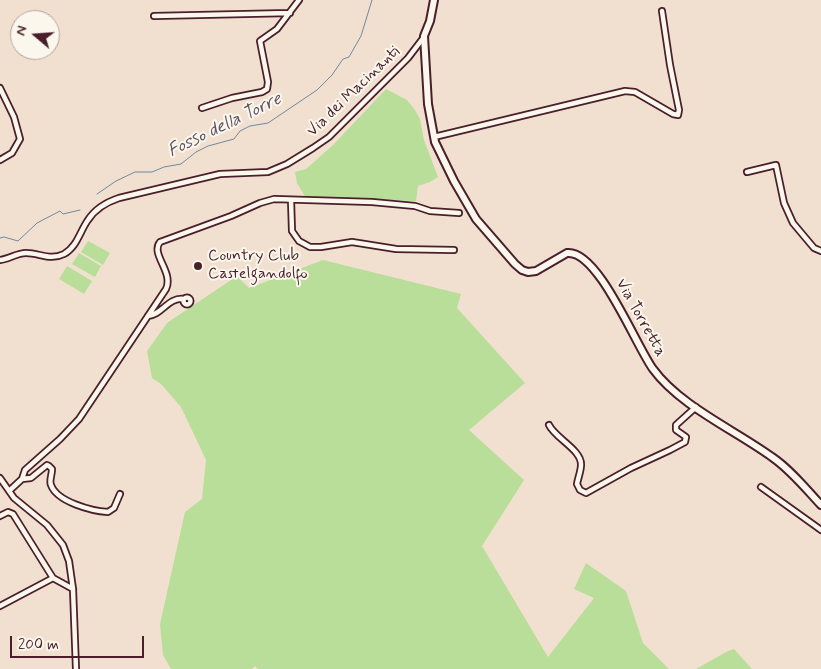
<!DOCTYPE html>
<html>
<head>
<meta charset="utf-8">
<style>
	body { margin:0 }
	#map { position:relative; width:821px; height:669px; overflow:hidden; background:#f1e0cf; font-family:Mynerve,sans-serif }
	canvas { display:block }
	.north { position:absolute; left:10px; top:10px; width:50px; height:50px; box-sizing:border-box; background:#fbf7ec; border:1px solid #b4a19f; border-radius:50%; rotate:288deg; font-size:14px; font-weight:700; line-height:20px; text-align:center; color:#4a1f2b }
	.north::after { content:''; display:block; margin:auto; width:18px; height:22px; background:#4a1f2b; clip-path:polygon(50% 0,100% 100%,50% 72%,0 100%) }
	.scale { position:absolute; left:10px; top:636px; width:134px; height:22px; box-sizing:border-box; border:2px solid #4a1f2b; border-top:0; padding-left:6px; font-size:15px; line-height:18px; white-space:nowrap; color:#4a1f2b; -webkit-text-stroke:4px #fbf7ec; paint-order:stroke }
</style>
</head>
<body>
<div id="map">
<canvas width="821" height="669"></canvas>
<div class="north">N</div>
<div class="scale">200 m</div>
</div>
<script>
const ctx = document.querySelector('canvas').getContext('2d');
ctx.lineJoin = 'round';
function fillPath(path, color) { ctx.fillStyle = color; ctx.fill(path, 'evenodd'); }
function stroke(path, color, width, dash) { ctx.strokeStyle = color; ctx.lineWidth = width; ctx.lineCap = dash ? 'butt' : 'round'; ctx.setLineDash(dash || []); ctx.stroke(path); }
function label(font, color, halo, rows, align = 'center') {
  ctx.font = font + ' Mynerve,sans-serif'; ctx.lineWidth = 4; ctx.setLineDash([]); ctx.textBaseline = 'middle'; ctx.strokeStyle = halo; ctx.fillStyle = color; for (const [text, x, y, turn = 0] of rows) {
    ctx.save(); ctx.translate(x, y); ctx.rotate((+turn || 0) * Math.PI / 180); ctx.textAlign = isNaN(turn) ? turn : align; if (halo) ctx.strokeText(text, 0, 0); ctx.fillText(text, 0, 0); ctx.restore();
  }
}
const green = new Path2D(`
	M386,89L407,100L415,110L420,119L424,140L438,177L430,182L418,186L416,201L306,198L297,183L295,172L306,169L333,145Z
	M88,241L110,253L103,265L81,252Z
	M79,253L101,266L95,277L72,264Z
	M323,260L461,294L457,308L525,383L469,430L524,480L482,546L548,657L594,598L574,589L586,563L626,591L643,643L669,669H258L255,666L252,669H171L163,655L160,624L185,512L202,499L206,460L181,407L161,384L152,378L147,351L167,323L237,276L249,288Z
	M67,266L92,281L84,294L59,279Z
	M734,649L752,669H696L728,651Z`);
const stream = new Path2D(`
	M97,194L116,181L135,172H152L164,167L181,164L196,152L208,146L234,139L240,131L250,126L268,123L317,90L332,75L343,59L349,57L361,36L372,0
	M0,238L4,237L18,241L37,223L60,211L63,214L80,210`);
const street = new Path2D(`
	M154,16L290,13
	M0,88L14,117L20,139L12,153L0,160
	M202,108L232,98L262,92L267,89L268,82L260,41L277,29L299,0
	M434,137L625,91L635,92L673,114L678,115L679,110L670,65L662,11
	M747,172L776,165L784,203L793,223L814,248L821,251
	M291,200L292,231L299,241L310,247H321L352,242L396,249L454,250
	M0,260C9,259 17,253 26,253C40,253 50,261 64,254C77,247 80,231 88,220C95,209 107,202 119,198L220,174L268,172L287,164L313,148L329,137L408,58L424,37
	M183.5 301a3.5 3.5 0 1 1 7 0a3.5 3.5 0 1 1-7 0Z
	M148,316C162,315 168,297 184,299
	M549,425C555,438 582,450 581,465C581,471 578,478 577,484L580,490L586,493L631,468L670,450L685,442L686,437L676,430V425L696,407
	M0,478L14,498L47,525L63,545L69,561L73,589L76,669
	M22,479L25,470L60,439L79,419L166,289C174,272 150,254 160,242L231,216L260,203L274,199L372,202L415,206L430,211L459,213
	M761,487L821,530
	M9,491L22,479L31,478L47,465L49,466L52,469C52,475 49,481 51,485C57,502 92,511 108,512L114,508L120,494
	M0,516L8,512L13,514L53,578
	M0,606L53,578L73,589`);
const secondary = new Path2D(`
	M434,0L430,21L424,36L428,104L435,142L454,181L476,219L515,264L522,270L528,272L536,271L567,253C598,249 636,346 653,369C680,406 735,430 772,457C791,470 806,489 821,505`);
const markers = [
	[198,266,5,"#4a1f2b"]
];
const streetNames = [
	["Via dei Macinanti",354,92,-44],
	["Via Torretta",640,318,61]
];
const poiNames = [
	["Country Club",208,257],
	["Castelgandolfo",208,275]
];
const waterNames = [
	["Fosso della Torre",225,126,-26]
];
fillPath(green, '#b8de99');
stroke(stream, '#70899f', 1);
stroke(street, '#4a1f2b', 8);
stroke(secondary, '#4a1f2b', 10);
stroke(street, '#fbf7ec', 4.5);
stroke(secondary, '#fbf7ec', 6);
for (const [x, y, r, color] of markers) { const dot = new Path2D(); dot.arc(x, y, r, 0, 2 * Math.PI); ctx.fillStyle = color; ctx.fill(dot); stroke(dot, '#fbf7ec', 2); }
label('16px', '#4a1f2b', '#fbf7ec', streetNames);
label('16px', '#4a1f2b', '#fbf7ec', poiNames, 'left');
label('italic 18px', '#5d5465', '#fbf7ec', waterNames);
</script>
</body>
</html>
